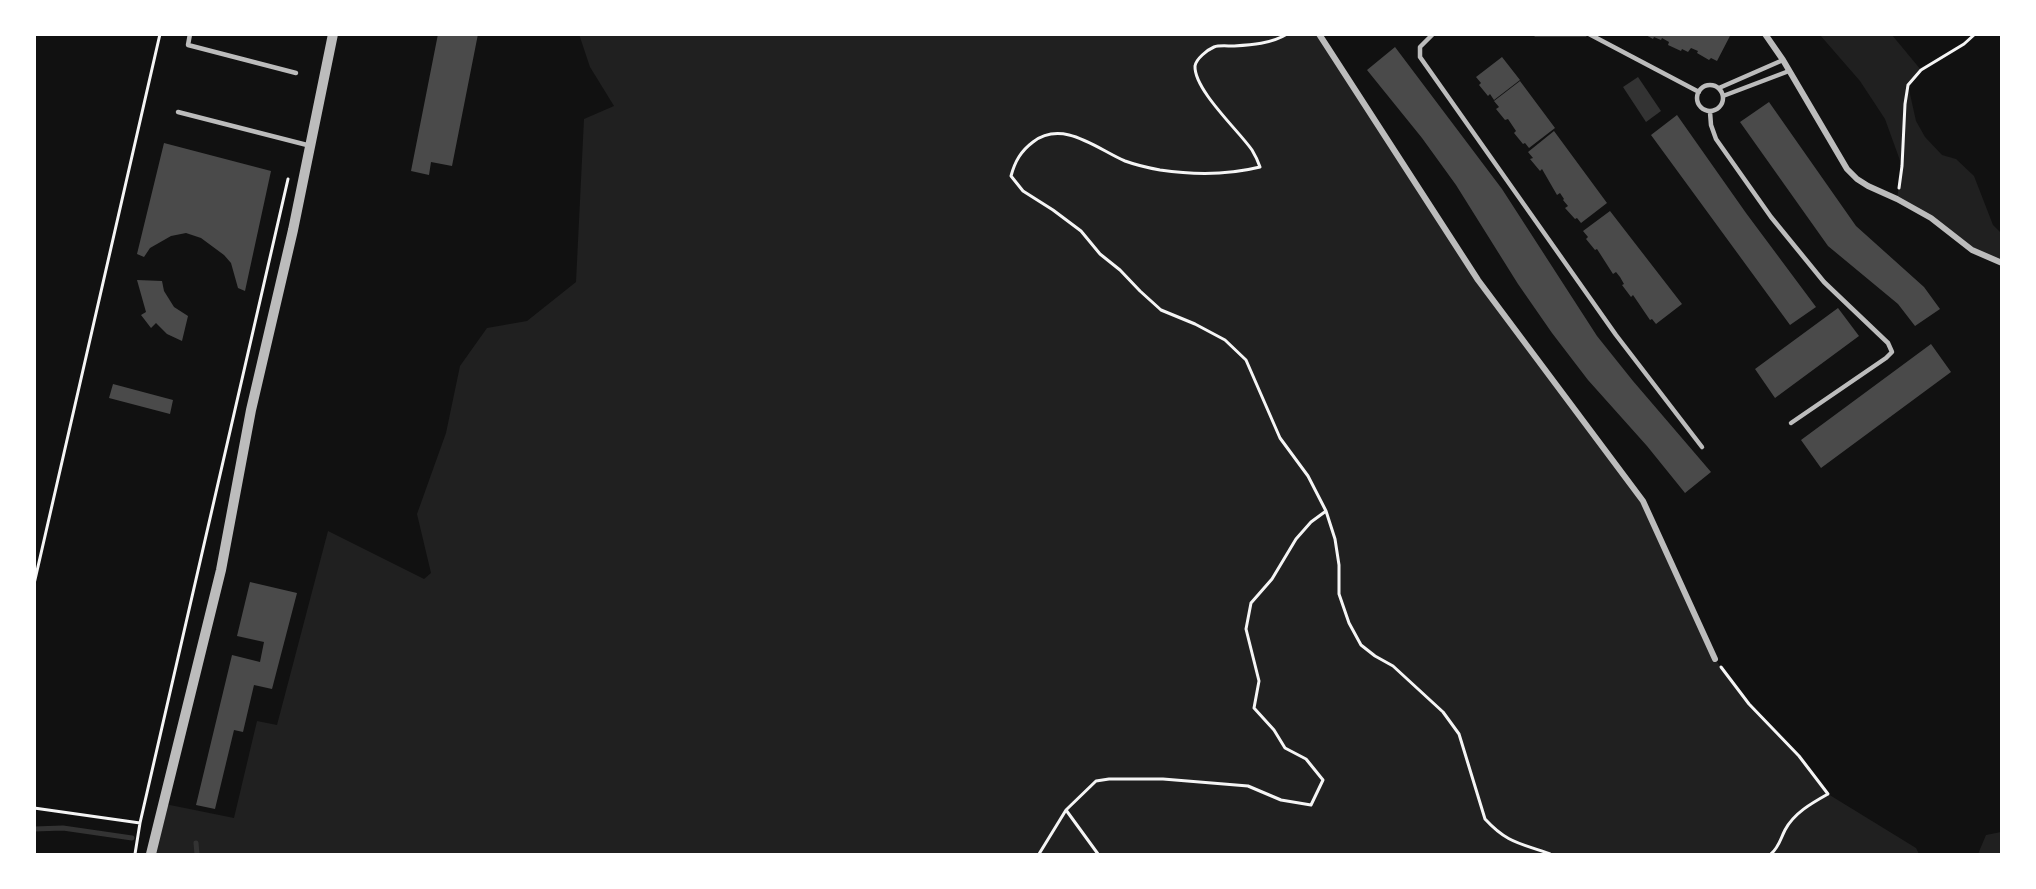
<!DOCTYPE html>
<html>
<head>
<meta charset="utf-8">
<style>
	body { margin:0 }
	#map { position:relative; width:2036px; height:889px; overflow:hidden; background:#111; font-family:"DM Sans",sans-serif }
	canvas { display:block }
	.frame { position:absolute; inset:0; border:36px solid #fff; pointer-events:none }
</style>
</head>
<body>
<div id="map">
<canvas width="2036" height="889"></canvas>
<div class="frame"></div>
</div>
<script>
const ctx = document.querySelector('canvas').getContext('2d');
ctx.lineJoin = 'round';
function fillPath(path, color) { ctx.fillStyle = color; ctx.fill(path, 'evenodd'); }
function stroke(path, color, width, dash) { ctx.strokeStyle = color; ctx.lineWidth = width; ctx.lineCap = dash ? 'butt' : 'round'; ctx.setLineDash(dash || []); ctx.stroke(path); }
const green = new Path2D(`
	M579,34L1319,35L1478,280L1643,501L1715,659L1734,686L1799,756L1828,794L1916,848L1919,854H151L165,804L234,818L257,721L277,725L328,531L424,579L431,573L417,514L446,433L460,366L487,328L527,321L576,282L584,119L614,106L590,67Z
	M1820,35H1892L1921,70L1908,85L1916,121L1925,137L1942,155L1956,159L1974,176L1993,225L2001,233V263L1972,250L1931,218L1897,199L1902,166L1885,119L1860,81Z
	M2001,832V854H1978L1986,835Z`);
const water = new Path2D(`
	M1638,77L1661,111L1646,122L1623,87Z`);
const stream = new Path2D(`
	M34,829L63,828L132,838
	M196,843L197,854`);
const building = new Path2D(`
	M438,34H478L452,166L431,162L429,175L411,171Z
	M1644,34H1731L1717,61L1711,58L1709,60L1697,53L1698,51L1691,48L1688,52L1682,49L1681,51L1668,45L1669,42L1662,38L1661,40L1654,37L1653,39Z
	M1395,47L1502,189L1597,336L1633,381L1711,472L1685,493L1647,446L1588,380L1552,333L1518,284L1456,185L1422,138L1367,70Z
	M1502,57L1520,80L1494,100L1490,94L1488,96L1479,85L1481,83L1476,77Z
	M1520,81L1555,128L1529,148L1525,143L1523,144L1514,133L1516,131L1508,119L1505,120L1496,109L1499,107L1494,101Z
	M1769,102L1856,226L1924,287L1940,309L1915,326L1898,304L1828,246L1740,122Z
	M1677,115L1746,213L1816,307L1790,325L1651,135Z
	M1554,131L1607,203L1581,223L1577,218L1575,219L1565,208L1568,206L1563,200L1564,199L1560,193L1557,195L1542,169L1540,171L1530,159L1533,158L1528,152Z
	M164,143L271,171L245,291L238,288L231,263L224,255L201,238L186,233L171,236L150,248L144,257L137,254Z
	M1610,211L1682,304L1656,324L1652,319L1650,320L1633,295L1631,297L1622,285L1624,284L1620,277L1616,272L1613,274L1597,249L1595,250L1586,239L1588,237L1583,231Z
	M137,280L162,281L164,291L174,307L188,316L182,341L167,334L156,323L151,328L141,315L146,312Z
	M1838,308L1859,336L1775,398L1755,369Z
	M1931,344L1951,372L1821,468L1801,440Z
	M113,384L173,400L170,414L109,398Z
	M250,582L297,593L272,689L254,685L243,732L234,730L215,809L196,805L232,655L260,662L264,642L237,636Z`);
const path = new Path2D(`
	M1899,188L1902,166L1905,104L1908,85L1921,70L1964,44L1975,34
	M1326,511L1335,539L1339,565V594L1349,623L1361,645L1375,656L1393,666L1443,712L1459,734L1485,819C1508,844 1521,843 1550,854
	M34,584L160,34
	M1721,667L1749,704L1799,756L1828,794C1812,803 1794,813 1785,830C1780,840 1779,847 1771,854
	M34,808L140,823
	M135,854L140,823L288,179
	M1039,854L1066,810
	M1098,854L1066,810L1096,781L1109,779H1163L1248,786L1281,800L1311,805L1323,780L1306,759L1285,748L1274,730L1254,708L1259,681L1246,629L1251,603L1272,579L1296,539L1311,522L1326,511L1308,476L1280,438L1246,360L1225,340L1195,324L1161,310L1140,291L1120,270L1100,254L1081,231L1053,210L1023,191L1011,176C1015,161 1021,151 1033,142C1063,119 1097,149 1125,161C1136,165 1149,168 1160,170C1194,175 1228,175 1260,167C1258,161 1255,155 1252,150C1239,131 1194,90 1195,66C1196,59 1207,50 1214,47C1219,45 1227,46 1233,46C1250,45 1271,44 1287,34`);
const service = new Path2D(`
	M190,34L188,45L296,73
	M1433,34L1420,47V57L1616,335L1702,447
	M1535,34H1586
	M1589,34L1699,92
	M1697 98a13 13 0 1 1 26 0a13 13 0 1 1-26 0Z
	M1719,88L1783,60
	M1723,96L1789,71
	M178,112L311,146
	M1710,112L1711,125L1716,139L1771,217L1824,282L1888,343L1892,352L1886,358L1791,423`);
const minor = new Path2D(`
	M1319,34L1478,280L1643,501L1715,659
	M1765,34L1783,60L1847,169L1857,179L1868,186L1897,199L1931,218L1972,250L2002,263`);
const tertiary = new Path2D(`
	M151,854L221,570L251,410L293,230L333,34`);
fillPath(green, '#202020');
fillPath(water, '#333');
stroke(stream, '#333', 5);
fillPath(building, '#4a4a4a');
stroke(path, '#f5f5f5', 3);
stroke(service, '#bcbcbc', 4.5);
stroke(minor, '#bcbcbc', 6);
stroke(tertiary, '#bcbcbc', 10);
</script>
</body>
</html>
